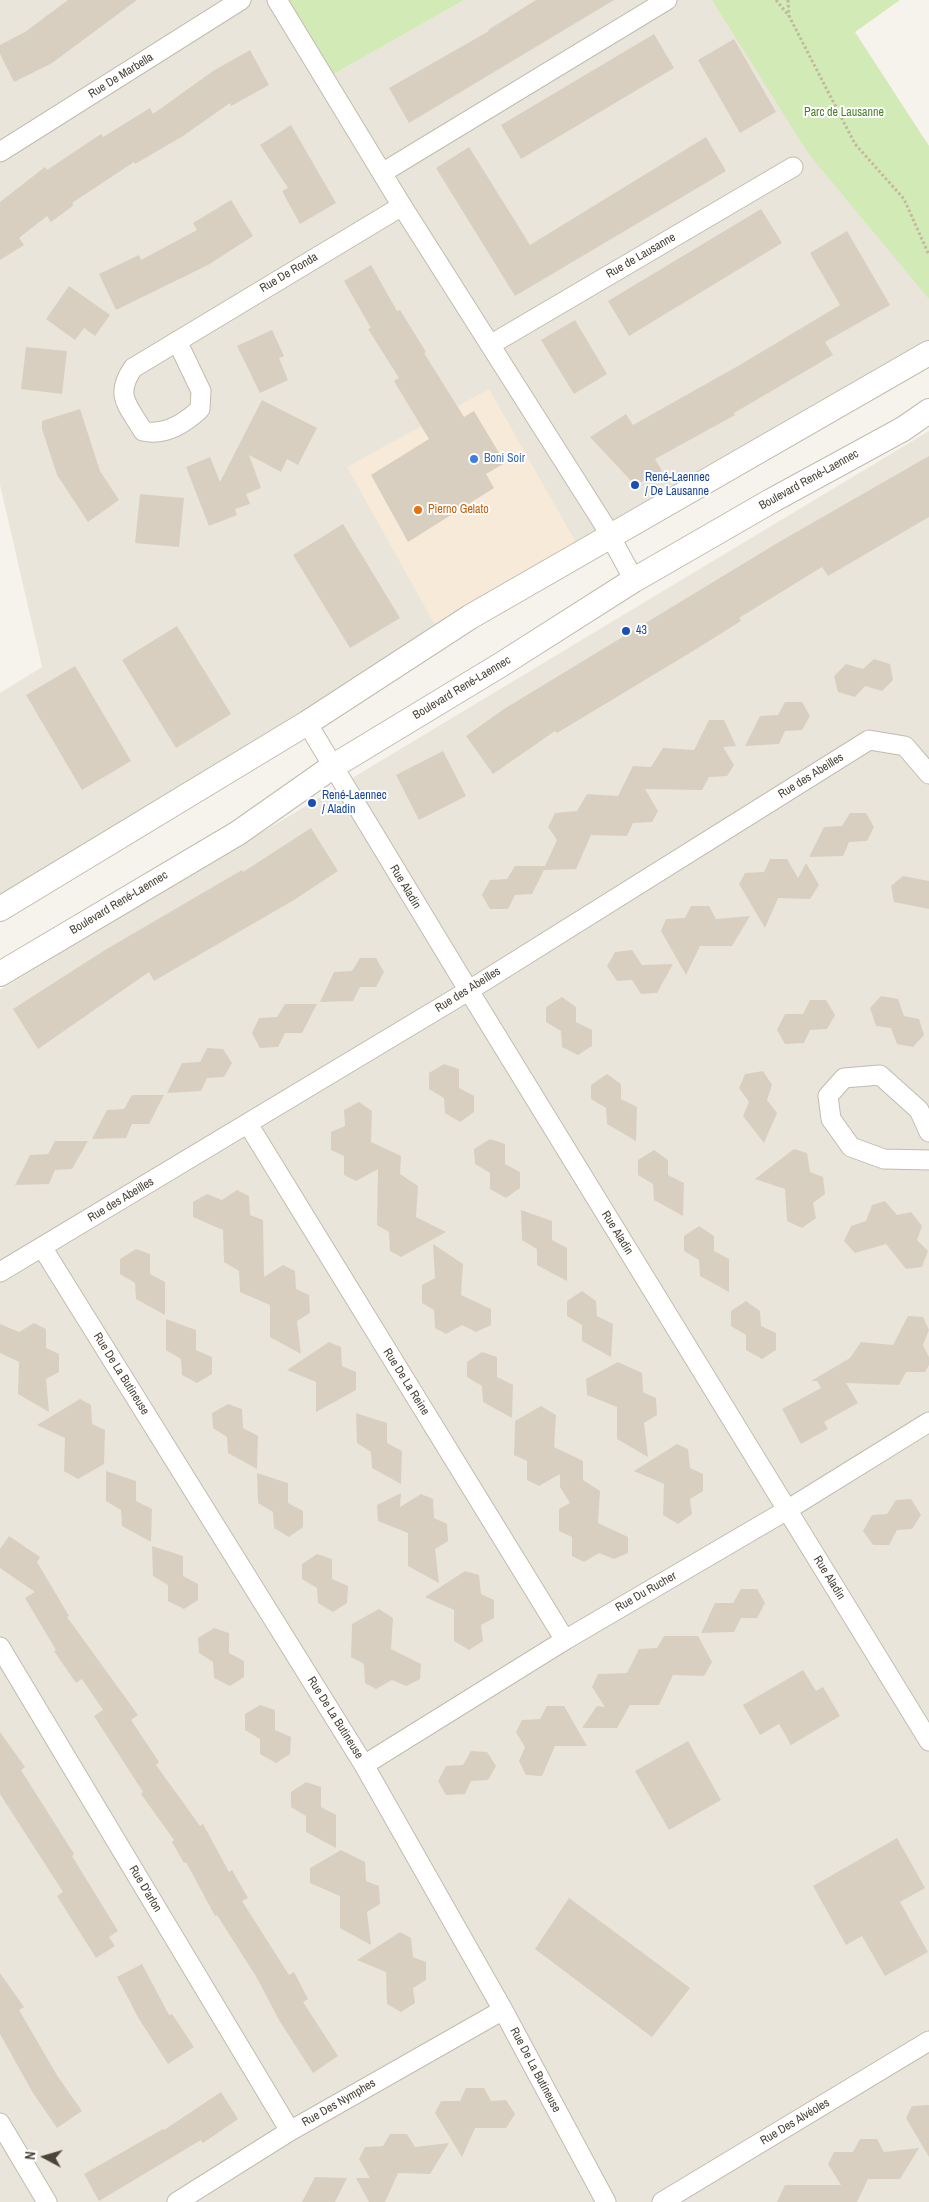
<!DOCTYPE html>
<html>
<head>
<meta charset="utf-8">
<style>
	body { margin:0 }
	#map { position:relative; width:929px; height:2202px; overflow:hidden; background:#f6f3ec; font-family:"Archivo Narrow",sans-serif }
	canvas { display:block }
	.north { position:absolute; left:20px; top:2132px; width:50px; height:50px; -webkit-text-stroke:4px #fff; paint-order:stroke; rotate:276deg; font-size:14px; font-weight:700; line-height:20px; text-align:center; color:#4b4439 }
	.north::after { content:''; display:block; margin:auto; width:18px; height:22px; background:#4b4439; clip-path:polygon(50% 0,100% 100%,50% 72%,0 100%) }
</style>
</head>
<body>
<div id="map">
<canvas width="929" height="2202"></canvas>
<div class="north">N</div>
</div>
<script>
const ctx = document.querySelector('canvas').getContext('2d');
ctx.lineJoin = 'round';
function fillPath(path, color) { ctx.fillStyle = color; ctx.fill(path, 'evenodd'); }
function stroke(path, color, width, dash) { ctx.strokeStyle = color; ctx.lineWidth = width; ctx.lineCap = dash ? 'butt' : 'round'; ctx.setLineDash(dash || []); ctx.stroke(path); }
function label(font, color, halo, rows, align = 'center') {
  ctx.font = font + ' "Archivo Narrow",sans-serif'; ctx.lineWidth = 4; ctx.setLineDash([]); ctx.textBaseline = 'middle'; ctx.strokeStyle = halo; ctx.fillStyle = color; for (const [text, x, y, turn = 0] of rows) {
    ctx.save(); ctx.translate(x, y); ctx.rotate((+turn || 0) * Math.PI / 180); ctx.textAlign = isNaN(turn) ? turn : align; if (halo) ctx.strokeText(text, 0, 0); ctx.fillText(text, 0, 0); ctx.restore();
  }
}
const residential = new Path2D(`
	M0,0H274L325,79L464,0H720L929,298V353L0,909V693L42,667L0,485Z
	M929,431V2202H0V990Z`);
const commercial = new Path2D(`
	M489,389L581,551L441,636L347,467Z`);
const green = new Path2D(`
	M277,0H464L325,79Z
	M712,0H900L855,32L929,146V299L808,153Z`);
const building = new Path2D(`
	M68,0H137L52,63L14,82L0,54V45L25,32Z
	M536,0H614L409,123L389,88L489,31L488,30Z
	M654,34L674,68L521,159L501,125Z
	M734,39L776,112L740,133L698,60Z
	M250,50L269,85L231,106L230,103L183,136L135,164L134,162L72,203L74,205L51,222L47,216L19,238L24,245L0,260V202L45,167L47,170L101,134L103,137L150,108L153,114L213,71Z
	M291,125L336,203L300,224L282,191L288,188L260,145Z
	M706,137L726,171L515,296L436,168L469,147L530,245Z
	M231,200L253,236L208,265L116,310L99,274L139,255L141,260L197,230L193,223Z
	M761,209L782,243L629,336L608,301Z
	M847,231L890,305L825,342L833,355L734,413L735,415L655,459L662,471L635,485L590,437L626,414L633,425L738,366L840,305L810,253Z
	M371,265L397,311L400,310L426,352L424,353L464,417L474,411L505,463L486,474L494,488L408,542L371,475L429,439L394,381L399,378L368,329L371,328L344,281Z
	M69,286L110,315L95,336L84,328L75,340L46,319Z
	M575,320L607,374L574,394L541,340Z
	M272,330L284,356L279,358L288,380L260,393L237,346Z
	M26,347L67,351L62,394L21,389Z
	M262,400L317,428L298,465L287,459L281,472L249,455L261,488L246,494L250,504L235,509L237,515L209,526L186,467L210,457L220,482Z
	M80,409L100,471L119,500L88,522L57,475L42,429V421Z
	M929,456V517L828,576L822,567L739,618L741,621L693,651L557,733L555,731L493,774L466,736L504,709L779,542Z
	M140,494L184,498L179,547L135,543Z
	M343,524L400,618L350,648L293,555Z
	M177,626L231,714L176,748L122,660Z
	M874,659L890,664L893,680L882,691L865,686L855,697L838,692L834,676L846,664L863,669Z
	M75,666L131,761L82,790L26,695Z
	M785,702H802L810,716L802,730L785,731L779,744L745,746L760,716L778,715Z
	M709,720H724L736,746L723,747L734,765L727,776L709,777L702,790L645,789L658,811L652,822L633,823L627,836L591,835L576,869L544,870L532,894L515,895L508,909H490L482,895L490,880L507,879L515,866H545L557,840L548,827L555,813L577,811L587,794L618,796L633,766L651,767L663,748L694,750Z
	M443,751L466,796L419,820L396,775Z
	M850,813H866L874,827L867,841L849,842L843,856L809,857L824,827L842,826Z
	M311,828L338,871L294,900L154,981L149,972L38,1049L13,1009L105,950L242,870L243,872Z
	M770,859H787L798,878L806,863L819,885L810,899L778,898L765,928L739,884L745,873L764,872Z
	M903,876L929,881V909L894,902L891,886Z
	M691,906H709L716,919L750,916L732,946H700L686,975L661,931L666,919L685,918Z
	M632,950L642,965L673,964L657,993L641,994L632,980L617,981L607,966L615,952Z
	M360,958H376L384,972L376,987H360L353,1001L320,1002L334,972L352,971Z
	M881,996L898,999L904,1016L919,1019L924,1035L913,1047L897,1044L891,1028L876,1026L870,1008Z
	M562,997L576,1007V1022L592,1030V1046L578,1055L562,1047L561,1031L546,1022V1007Z
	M810,1000H826L835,1015L827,1029L810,1030L804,1043L785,1044L777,1030L785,1014H803Z
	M285,1004H317L302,1033H285L278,1047L260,1048L252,1033L259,1018L277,1017Z
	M207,1048L223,1049L232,1063L224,1077L207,1078L201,1091L167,1093L182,1063L200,1062Z
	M444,1064L459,1069V1088L474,1096V1112L460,1122L445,1113L444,1098L429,1089V1073Z
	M763,1071L772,1085L767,1100L777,1113L764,1143L743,1116L749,1102L739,1088L745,1074Z
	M607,1074L621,1084V1099L637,1107L636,1141L607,1124L606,1108L591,1099V1085Z
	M132,1095H164L149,1124H132L126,1138L92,1139L107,1110L124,1109Z
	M359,1102L372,1111L371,1142L401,1156L400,1174L418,1186L416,1217L446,1232L401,1257L390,1251L389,1232L377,1225L378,1169L356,1181L344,1175V1156L331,1150V1132L345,1126L344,1110Z
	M490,1139L505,1144V1164L520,1172V1188L506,1198L490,1189V1173L475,1164L474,1149Z
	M55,1141H88L72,1169L55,1170L49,1184L15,1185L30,1155L48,1154Z
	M794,1149L807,1153L810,1172L823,1177L825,1194L813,1203L816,1218L802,1228L787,1221L785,1189L755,1179Z
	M654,1150L668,1160V1175L684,1183L683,1216L654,1200L653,1184L638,1175V1160Z
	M237,1190L249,1196L250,1215L263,1220L264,1277L283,1265L295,1271L296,1289L309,1295L310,1313L297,1321L301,1354L270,1337V1305L240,1292L239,1271L224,1262L223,1230L193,1217V1202L207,1194L222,1200Z
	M885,1201L897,1215L911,1212L922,1226L917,1240L928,1251L922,1267L906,1269L886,1244L855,1253L844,1241L851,1226L866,1221L872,1205Z
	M521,1210L552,1221V1240L567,1248V1281L537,1265V1249L522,1240Z
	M699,1226L714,1236V1251L729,1259V1292L700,1276L699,1260L684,1251V1236Z
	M433,1244L463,1264L461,1295L491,1309V1325L476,1332L462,1325L446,1334L435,1328L434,1310L422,1303V1285L435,1278Z
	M136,1249L150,1254V1274L165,1282V1315L136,1299L135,1283L120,1274V1259Z
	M582,1291L596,1301L597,1316L613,1324L611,1357L582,1341V1325L567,1316V1301Z
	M746,1301L760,1311L761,1326L776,1333V1350L762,1359L746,1350V1335L731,1326V1311Z
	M908,1316L923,1317L929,1330L923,1345L929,1357V1365L925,1372H906L899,1385L846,1383L858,1403L824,1422L828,1429L801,1444L782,1409L821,1388L817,1381H811L850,1358L861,1342L893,1345Z
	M166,1319L196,1330V1350L212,1357V1374L197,1383L182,1375L181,1359L166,1350Z
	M34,1323L46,1329V1348L59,1354V1372L46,1379L49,1412L18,1394L19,1362L0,1353V1324L19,1332Z
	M329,1342L341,1347L342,1366L356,1372V1390L316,1412V1382L287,1370Z
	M482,1352L497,1357V1377L513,1385L512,1418L483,1402L482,1386L467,1377V1362Z
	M618,1362L642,1373L643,1392L656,1398L657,1415L644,1423L648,1457L617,1439V1407L587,1395L586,1379Z
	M80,1399L91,1405L92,1424L105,1430L104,1464L78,1479L64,1471L65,1438L37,1425Z
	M228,1404L242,1409L243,1428L258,1436L257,1469L228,1453L227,1437L213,1428L212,1413Z
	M541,1406L556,1415L554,1447L583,1461V1480L600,1491L598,1523L628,1537V1553L614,1559L599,1553L584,1562L572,1556V1537L559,1531V1509L570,1503L560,1487V1474L539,1486L527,1480V1461L514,1455L515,1421Z
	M356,1413L387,1423V1443L402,1451L401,1484L372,1468L371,1452L357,1443Z
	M677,1444L688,1449L690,1468L703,1474V1491L690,1499L692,1514L678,1524L663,1515L664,1484L634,1471Z
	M106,1471L136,1481V1501L152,1509L151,1542L122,1526L121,1510L106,1501Z
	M257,1473L288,1483V1503L303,1511V1527L289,1537L274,1528L273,1512L258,1503Z
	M401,1493L400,1507L421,1494L433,1499L434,1518L447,1524L448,1541L435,1549L439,1583L408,1566V1533L378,1521L377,1505Z
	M911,1499L921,1515L912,1529L897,1530L889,1545H873L863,1531L872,1515L887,1514L896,1500Z
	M9,1536L40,1557L37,1562L69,1616L67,1617L138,1715L131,1720L159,1762L156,1765L200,1826L203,1824L229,1872L232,1870L248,1898L242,1901L289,1975L294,1972L308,1999L303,2002L338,2056L313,2073L279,2020L257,1978L217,1915L215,1916L186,1862L184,1863L172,1842L174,1840L141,1794L143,1792L94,1716L103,1710L82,1679L76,1683L54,1651L56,1650L25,1598L35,1592L0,1568V1549Z
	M152,1546L183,1556V1576L198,1584V1600L184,1609L168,1601V1585L153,1576Z
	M317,1554L332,1559V1579L348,1586L347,1603L333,1612L318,1603L317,1588L302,1579V1564Z
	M465,1571L479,1575L481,1594L494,1600V1618L481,1625L483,1641L469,1650L454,1641V1610L425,1597Z
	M741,1589H757L765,1603L757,1618H741L734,1632L701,1633L715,1603H733Z
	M379,1609L393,1618L391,1649L421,1664L420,1679L406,1686L392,1680L376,1689L365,1683L364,1664L351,1657L352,1624Z
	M214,1628L229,1633V1653L244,1661V1677L230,1686L214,1678L213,1662L199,1653L198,1638Z
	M664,1636H698L712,1662L704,1676L673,1675L659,1705H630L617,1728H582L597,1706L605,1707L592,1687L598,1674L627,1673L639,1649L657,1648Z
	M803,1670L816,1691L823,1687L840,1716L791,1745L779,1724L760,1735L743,1705Z
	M260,1705L275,1710V1730L291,1737L290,1754L276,1763L260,1754V1739L245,1730V1714Z
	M547,1706H564L587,1746H555L542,1776L526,1775L519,1761L525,1747L516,1732L522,1720L540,1719Z
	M0,1732L25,1767L21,1770L74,1854L72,1856L118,1931L109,1937L115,1946L96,1958L57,1896L63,1892L0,1794Z
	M688,1741L721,1800L669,1830L635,1771Z
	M471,1751L487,1752L496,1766L488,1780L471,1781L465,1794L446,1795L438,1781L446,1766L463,1765Z
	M306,1782L321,1787V1807L336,1815V1848L306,1832V1816L291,1807V1792Z
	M897,1838L925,1888L900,1902L928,1952L885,1976L862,1936L846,1945L813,1886Z
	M341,1850L365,1862L366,1881L379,1886L380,1904L367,1912L371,1945L340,1928V1896L310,1883V1868Z
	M569,1898L690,1988L652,2037L535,1949Z
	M400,1932L411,1938L413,1957L426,1962V1980L413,1988L415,2003L401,2012L387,2004L386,1972L357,1960Z
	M142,1964L169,2015L172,2014L194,2047L168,2064L139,2019L117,1977Z
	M0,1973L24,2007L19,2010L58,2077L82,2111L57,2128L33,2093L0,2034Z
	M466,2088H484L491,2101L506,2100L515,2114L506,2128H475L462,2157L435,2113L441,2101H460Z
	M221,2092L238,2119L203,2143L201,2140L99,2201L84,2174L163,2129L164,2130Z
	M929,2105V2157L906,2118L912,2106Z
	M390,2134H407L415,2147L449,2143L430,2174L398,2173L385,2202H369L356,2178H370L359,2159L365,2147L383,2146Z
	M860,2139H877L884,2152L919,2148L900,2179H868L857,2202H777L785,2185H841L828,2164L834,2152H853Z
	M315,2177L347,2178L335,2202H302Z`);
const path = new Path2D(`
	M776,0L789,16L855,144L904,199L929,255
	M788,0L789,16`);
const minor = new Path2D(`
	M277,0L402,206L603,523L634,580
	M0,152L241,0
	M382,173L667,0
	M177,341L201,391L200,409C184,424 164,436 143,431C128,405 114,396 133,368L402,206
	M490,345L793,167
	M307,723L455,968L929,1741
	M248,1124L565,1640
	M929,1132L919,1110L880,1075L844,1078L828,1096L831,1119L851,1147L884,1159L929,1160
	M42,1247L364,1765L503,2010L606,2202
	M0,1272L468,991L869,740L905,746L929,774
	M0,1647L290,2131
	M364,1765L565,1640L787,1510L929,1422
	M0,2123L47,2202
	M177,2202L290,2131L503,2010
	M662,2202L929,2041`);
const tertiary = new Path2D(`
	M0,909L307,723L470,617L929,353
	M0,974L238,833L332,767L502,664L634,580L771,501L903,429L929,411`);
const markers = [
	[474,459,5,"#3f7fe0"],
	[635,485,5,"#1a4fb4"],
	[418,510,5,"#e8710a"],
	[626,631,5,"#1a4fb4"],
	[312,803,5,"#1a4fb4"]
];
const streetNames = [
	["Rue De Marbella",121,76,-32],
	["Rue de Lausanne",641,256,-30],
	["Rue De Ronda",289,273,-31],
	["Boulevard René-Laennec",809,480,-29],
	["Boulevard René-Laennec",462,688,-31],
	["Rue des Abeilles",811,776,-32],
	["Rue Aladin",405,887,59],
	["Boulevard René-Laennec",119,903,-31],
	["Rue des Abeilles",468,990,-32],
	["Rue des Abeilles",121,1200,-31],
	["Rue Aladin",617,1233,58],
	["Rue De La Butineuse",121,1374,58],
	["Rue De La Reine",406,1382,58],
	["Rue Aladin",829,1578,58],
	["Rue Du Rucher",646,1592,-30],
	["Rue De La Butineuse",335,1718,58],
	["Rue D'arlon",145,1889,59],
	["Rue De La Butineuse",535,2070,62],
	["Rue Des Nymphes",339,2103,-30],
	["Rue Des Alvéoles",795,2122,-31]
];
const parkNames = [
	["Parc de Lausanne",844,113]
];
const shopNames = [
	["Boni Soir",484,459]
];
const transitNames = [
	["René-Laennec",645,478],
	["/ De Lausanne",645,492],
	["43",636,631],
	["René-Laennec",322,796],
	["/ Aladin",322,810]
];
const foodNames = [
	["Pierno Gelato",428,510]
];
fillPath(residential, '#eae5da');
fillPath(commercial, '#f7ead8');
fillPath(green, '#d2eab5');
fillPath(building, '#d8cfc1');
stroke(minor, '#c2bbae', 21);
stroke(tertiary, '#c2bbae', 26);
stroke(path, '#c4b79f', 3, [2.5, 2.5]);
stroke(minor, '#fff', 19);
stroke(tertiary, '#fff', 24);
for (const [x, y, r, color] of markers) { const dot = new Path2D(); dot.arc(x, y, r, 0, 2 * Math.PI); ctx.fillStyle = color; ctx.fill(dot); stroke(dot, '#fff', 2); }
label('12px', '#4b4439', '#fff', streetNames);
label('12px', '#4a7f2a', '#fff', parkNames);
label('12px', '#366cbe', '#fff', shopNames, 'left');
label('12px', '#164399', '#fff', transitNames, 'left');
label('12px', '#c56008', '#fff', foodNames, 'left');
</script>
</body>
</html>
